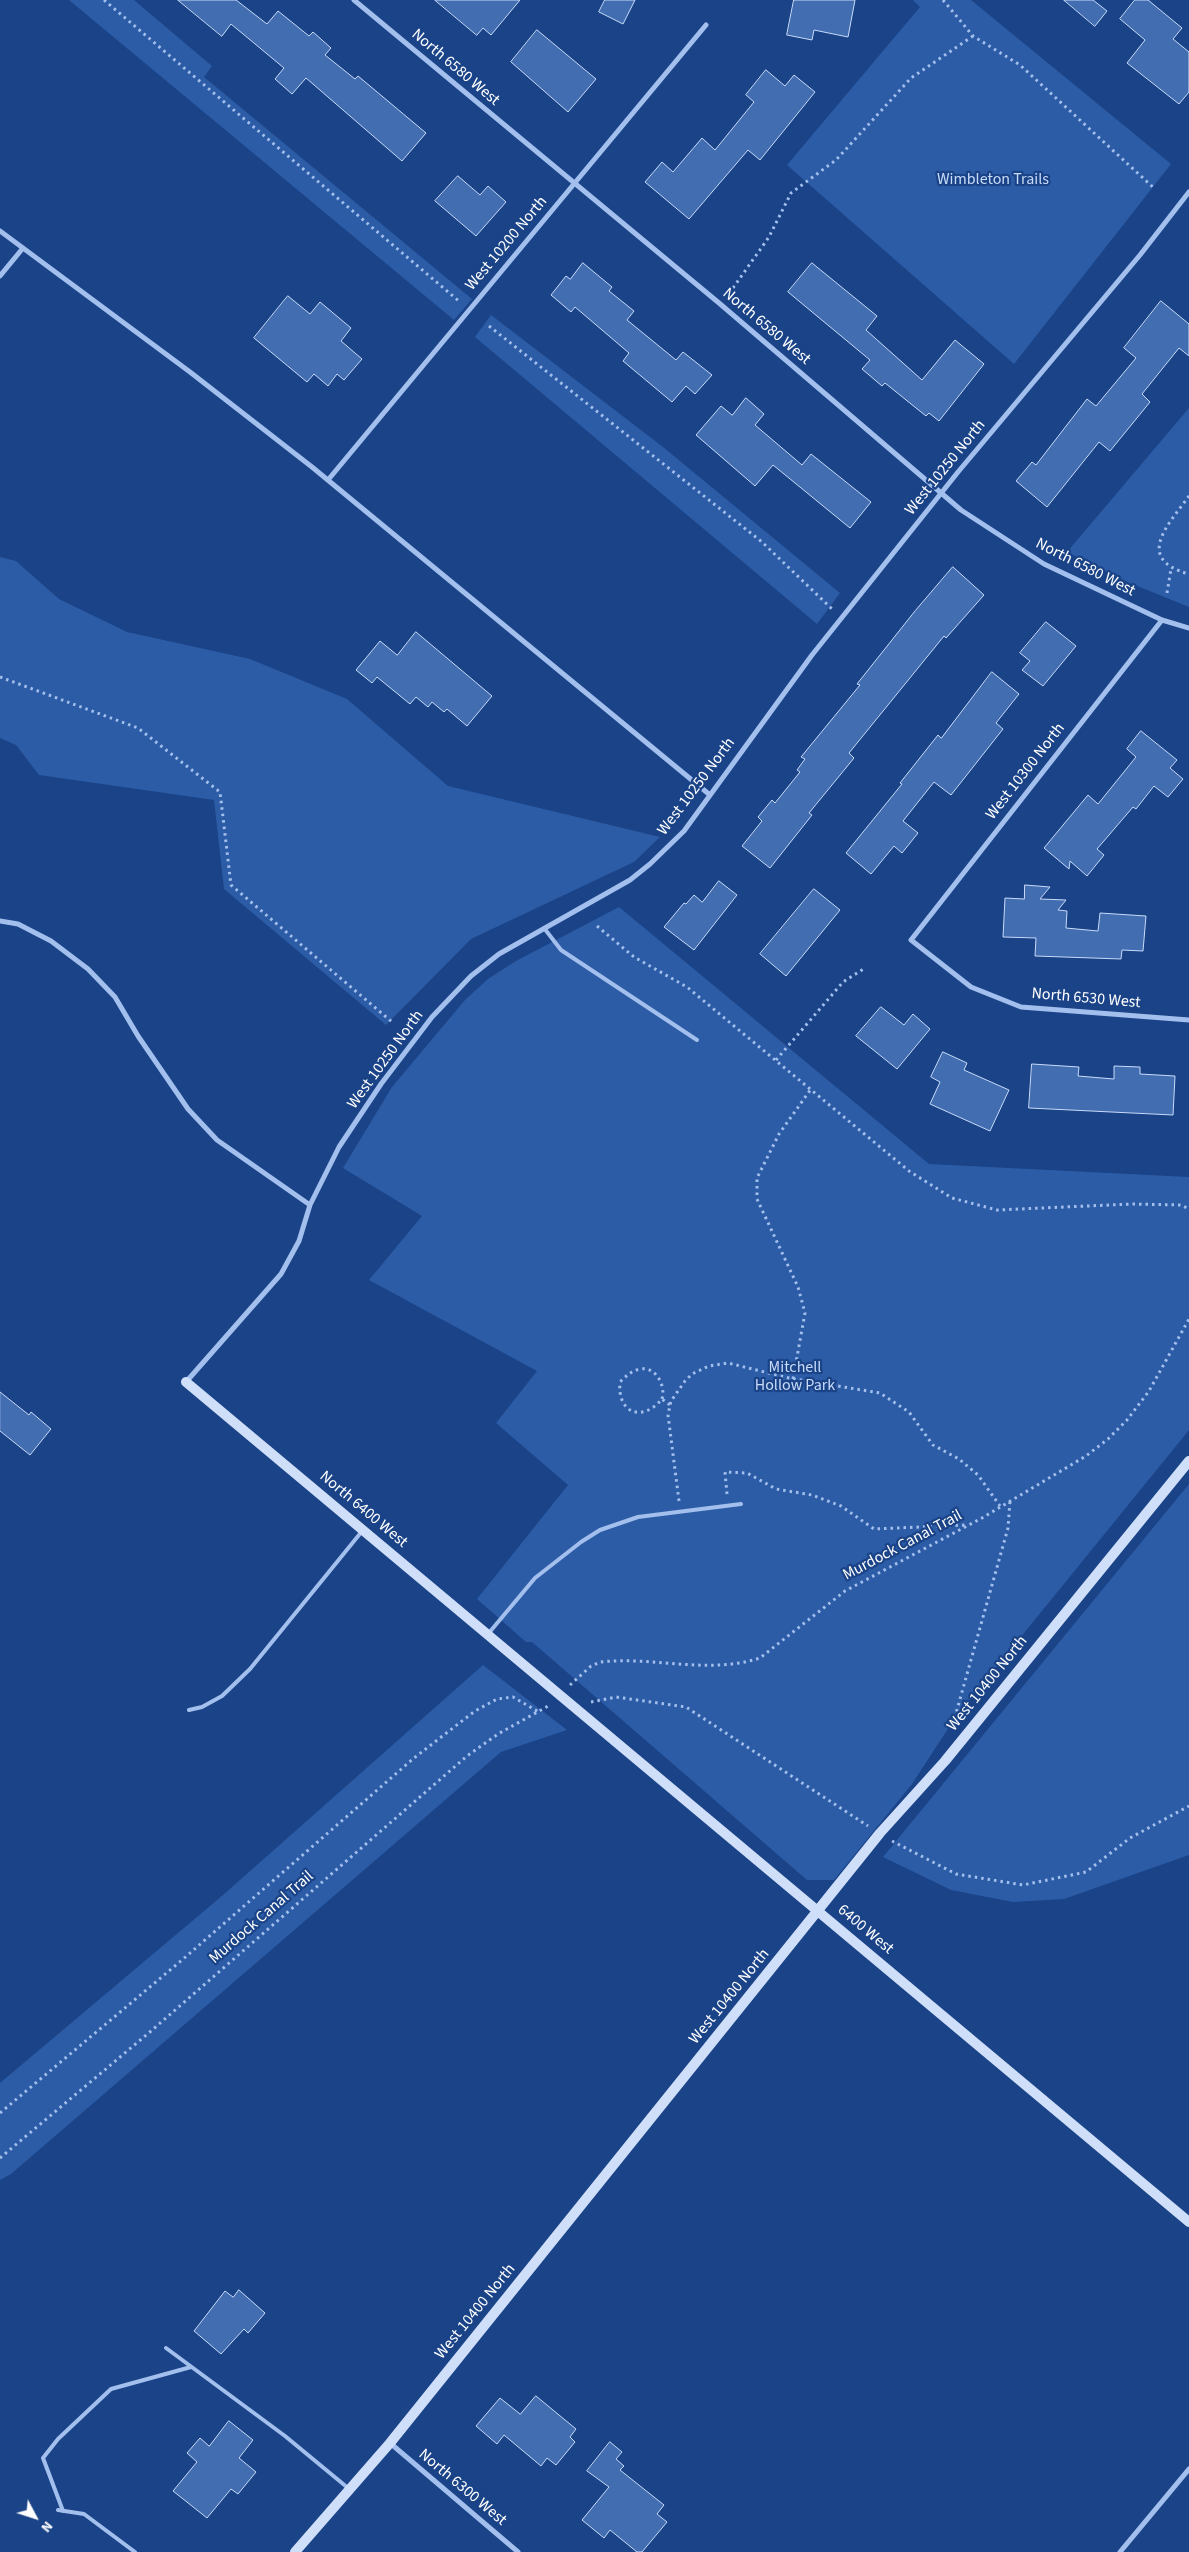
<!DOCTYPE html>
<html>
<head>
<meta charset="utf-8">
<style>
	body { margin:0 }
	#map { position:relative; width:1189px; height:2552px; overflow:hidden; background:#1a4388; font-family:"Source Sans 3",sans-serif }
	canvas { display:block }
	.north { position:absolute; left:10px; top:2492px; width:50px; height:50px; -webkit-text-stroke:4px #1a4388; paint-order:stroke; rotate:130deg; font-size:14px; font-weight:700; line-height:20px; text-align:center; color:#fff }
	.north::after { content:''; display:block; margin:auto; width:18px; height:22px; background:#fff; clip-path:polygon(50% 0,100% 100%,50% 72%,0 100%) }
</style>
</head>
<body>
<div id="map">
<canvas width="1189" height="2552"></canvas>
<div class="north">N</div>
</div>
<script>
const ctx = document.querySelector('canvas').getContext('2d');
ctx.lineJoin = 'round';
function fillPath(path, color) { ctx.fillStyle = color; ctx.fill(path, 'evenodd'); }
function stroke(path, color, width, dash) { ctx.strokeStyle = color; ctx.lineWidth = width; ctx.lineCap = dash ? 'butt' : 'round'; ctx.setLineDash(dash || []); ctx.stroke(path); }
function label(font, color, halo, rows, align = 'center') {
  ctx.font = font + ' "Source Sans 3",sans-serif'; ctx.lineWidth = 4.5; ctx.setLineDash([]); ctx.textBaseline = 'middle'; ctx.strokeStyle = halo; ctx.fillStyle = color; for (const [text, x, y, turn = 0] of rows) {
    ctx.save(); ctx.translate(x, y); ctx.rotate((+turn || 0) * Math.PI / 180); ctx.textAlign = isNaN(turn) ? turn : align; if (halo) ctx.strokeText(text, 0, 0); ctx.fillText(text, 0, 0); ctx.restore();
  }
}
const green = new Path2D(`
	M69,0H134L212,66L204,77L472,299L454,320Z
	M913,0H971L1171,164L1014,364L787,165L920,7Z
	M491,315L663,447L840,593L817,624L475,337Z
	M1189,408V607L1130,583L1067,552Z
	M0,557L16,561L59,599L127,632L250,659L347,699L448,786L660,837L634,862L471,939L386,1025L224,889L214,800L39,775L16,745L0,738Z
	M619,907L929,1164L1189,1177V1430L955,1718L912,1784L834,1880H807L532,1642H526L477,1599L568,1485L496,1423L537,1371L369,1280L422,1216L343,1168L392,1087L465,1000L488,979L516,961Z
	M1189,1484V1855L1064,1899L1013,1902L951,1890L883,1857Z
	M483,1665L567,1730L501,1752L11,2174L0,2180V2083L223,1895Z`);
const building = new Path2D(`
	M178,0H236L267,24L278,11L309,36L313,32L331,48L325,55L355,79L358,76L426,133L402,161L306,78L292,94L275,79L284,68L231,24L222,36Z
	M435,0H520L491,35L483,28L477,35Z
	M605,0H635L623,24L599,12Z
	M794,0H855L848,37L814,30L812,40L787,35Z
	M1064,0H1093L1107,11L1095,26Z
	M1135,0H1148L1182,28L1173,39L1189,52V92L1179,104L1127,63L1145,40L1120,19Z
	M537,30L596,79L568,112L511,62Z
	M766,70L785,86L794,75L815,92L760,160L748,150L689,219L645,182L662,162L673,172L702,138L715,150L754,102L746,95Z
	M458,176L480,195L488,186L506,202L476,236L435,201Z
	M583,263L612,287L609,291L634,311L627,320L676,360L683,352L712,375L695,394L686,386L672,402L623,361L629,353L575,307L571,312L551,295L566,276L570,279Z
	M812,263L877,316L866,330L922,380L955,340L984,364L939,421L929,413L926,416L885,383L882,386L862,369L870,360L788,292Z
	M288,296L310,314L320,302L351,328L341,341L362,359L344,380L337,374L328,386L314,374L307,382L254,338Z
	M1161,301L1189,324V356L1179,348L1142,394L1150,402L1110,451L1099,442L1047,507L1016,481L1032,462L1036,465L1087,399L1096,406L1136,358L1124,348Z
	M746,398L764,414L755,425L802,465L811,454L871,502L850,528L773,465L755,486L696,435L721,406L732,415Z
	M953,567L984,595L946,638L944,636L849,753L854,758L809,813L812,815L770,868L742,846L762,821L758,817L772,800L775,803L800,772L797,770L805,759L801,757L860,685L857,684L915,611Z
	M1046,622L1076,646L1043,686L1022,670L1030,661L1020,653Z
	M416,632L492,696L467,726L447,709L444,712L432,702L428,707L416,697L410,704L377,677L372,683L356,670L380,641L397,655Z
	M992,672L1019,694L996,723L1003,729L951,795L934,782L903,821L918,833L902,853L894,846L871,874L846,853L902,784L900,783L938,735L941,738Z
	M1141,731L1177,760L1170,768L1183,779L1168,797L1154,786L1136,809L1133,807L1097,849L1104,855L1087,876L1070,861L1069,869L1044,848L1088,795L1098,804L1136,757L1127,749Z
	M719,881L737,895L694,950L664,927L684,903L686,904L694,895L702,902Z
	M1025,885L1050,887L1040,899L1066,900L1058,910L1067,911L1066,928L1098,931L1100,913L1146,916L1143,951L1122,950L1121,959L1035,956L1036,938L1003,937L1005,898L1024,899Z
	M814,889L840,910L786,976L760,954Z
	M881,1007L904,1025L913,1014L930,1029L897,1069L856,1036Z
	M943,1052L967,1063L964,1070L1009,1090L990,1131L930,1104L940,1082L931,1077Z
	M1032,1064L1079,1067L1078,1076L1114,1079V1066L1140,1067V1074L1175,1076L1173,1115L1029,1108Z
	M0,1392L29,1415L31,1412L51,1429L30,1455L0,1431Z
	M239,2290L265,2313L248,2333L244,2329L221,2354L194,2331L225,2291L233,2297Z
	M536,2396L576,2429L570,2437L575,2442L556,2465L547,2458L541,2466L504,2435L497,2444L476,2426L500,2398L520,2414Z
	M229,2421L253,2440L239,2458L256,2472L238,2494L231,2489L207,2518L173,2491L197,2462L187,2453L200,2438L209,2446Z
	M610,2442L622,2452L616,2459L624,2466L620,2470L664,2505L657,2514L667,2522L642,2552H637L610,2530L604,2538L582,2520L609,2487L587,2471Z`);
const path = new Path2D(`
	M104,0L460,302
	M943,0L973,36L1020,65L1155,189
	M733,288L769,237L791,193L836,160L911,78L973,36
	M489,326L762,542L832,609
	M1189,496C1168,525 1134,559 1189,574
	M1167,593L1171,569
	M0,677L138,728L220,792L231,885L392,1022
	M597,926L634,957L687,987L909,1171L952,1198L997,1210L1132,1204L1181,1205L1189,1209
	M776,1060L843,982L865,968
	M793,1379L805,1313L798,1287L757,1199V1178L779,1134L811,1089
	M662,1399C666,1386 656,1366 640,1369C631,1371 626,1376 620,1382C617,1413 642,1423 662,1399L670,1405
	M727,1494L725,1472L747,1473L776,1489L812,1495L841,1506L874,1529L965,1525
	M679,1501L668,1415L671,1401L685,1381L692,1374L709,1366L728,1363L789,1378L880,1393L909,1412L933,1445L959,1459L978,1475L1000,1506
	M570,1685L591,1666L600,1662C653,1656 708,1675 760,1658L845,1591L982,1518L1086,1456L1108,1439L1127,1420L1149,1391L1189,1319
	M591,1702L616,1697L686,1707L868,1826
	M953,1724L1008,1528L1010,1501
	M892,1841L956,1874L1023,1885L1086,1872L1130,1838L1189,1806
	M0,2113L182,1960L414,1758L475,1711L497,1699L513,1697L539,1712
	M0,2158L151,2031L467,1756L498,1734L550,1705`);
const lane = new Path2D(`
	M544,928L561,950L697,1040
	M488,1634L535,1578L581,1542L600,1530L638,1517L741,1504
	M189,1710L202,1707L222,1696L250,1669L363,1530
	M166,2348L285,2436L348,2488
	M58,2510L84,2514L135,2552
	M63,2511L43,2458L58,2439L111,2389L191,2367`);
const street = new Path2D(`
	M354,0L719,303L961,510L1044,564L1162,620L1189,628
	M0,231L190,372L312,467L710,795
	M0,276L23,248
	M328,480L706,25
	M1162,620L911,940L971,987L1021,1007L1189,1020
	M0,921L18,924L51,941L88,969L115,997L138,1036L188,1109L217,1140L310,1205
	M186,1382L281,1274L299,1241L310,1205L339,1147L381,1084L432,1017L471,976L499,954L630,880L650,864L684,831L812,655L958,472L1140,255L1189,192
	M390,2443L518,2552
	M1120,2552L1189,2469`);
const secondary = new Path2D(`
	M186,1382L1189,2222
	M295,2552L390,2443L880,1833L945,1761L1189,1461`);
const streetNames = [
	["North 6580 West",455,68,40],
	["West 10200 North",507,244,-50],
	["North 6580 West",766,327,40],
	["West 10250 North",946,468,-51],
	["North 6580 West",1085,568,27],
	["West 10300 North",1026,772,-52],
	["West 10250 North",697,787,-53],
	["North 6530 West",1086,999,5],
	["West 10250 North",386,1060,-54],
	["North 6400 West",363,1510,40],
	["Murdock Canal Trail",903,1546,-28],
	["West 10400 North",988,1684,-51],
	["Murdock Canal Trail",262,1918,-41],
	["6400 West",865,1930,40],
	["West 10400 North",730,1997,-51],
	["West 10400 North",476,2312,-51],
	["North 6300 West",462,2488,40]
];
const parkNames = [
	["Wimbleton Trails",993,180],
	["Mitchell",795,1368],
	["Hollow Park",795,1386]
];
fillPath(green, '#2d5ca6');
fillPath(building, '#436db1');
stroke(building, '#c8dbf9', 1);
stroke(path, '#a3bfed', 3, [2.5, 4]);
stroke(lane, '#a3bfed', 4);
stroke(street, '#a3bfed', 5);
stroke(secondary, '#cfdff9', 10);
label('16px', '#fff', '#1a4388', streetNames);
label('16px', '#c8dbf9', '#1a4388', parkNames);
</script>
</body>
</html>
